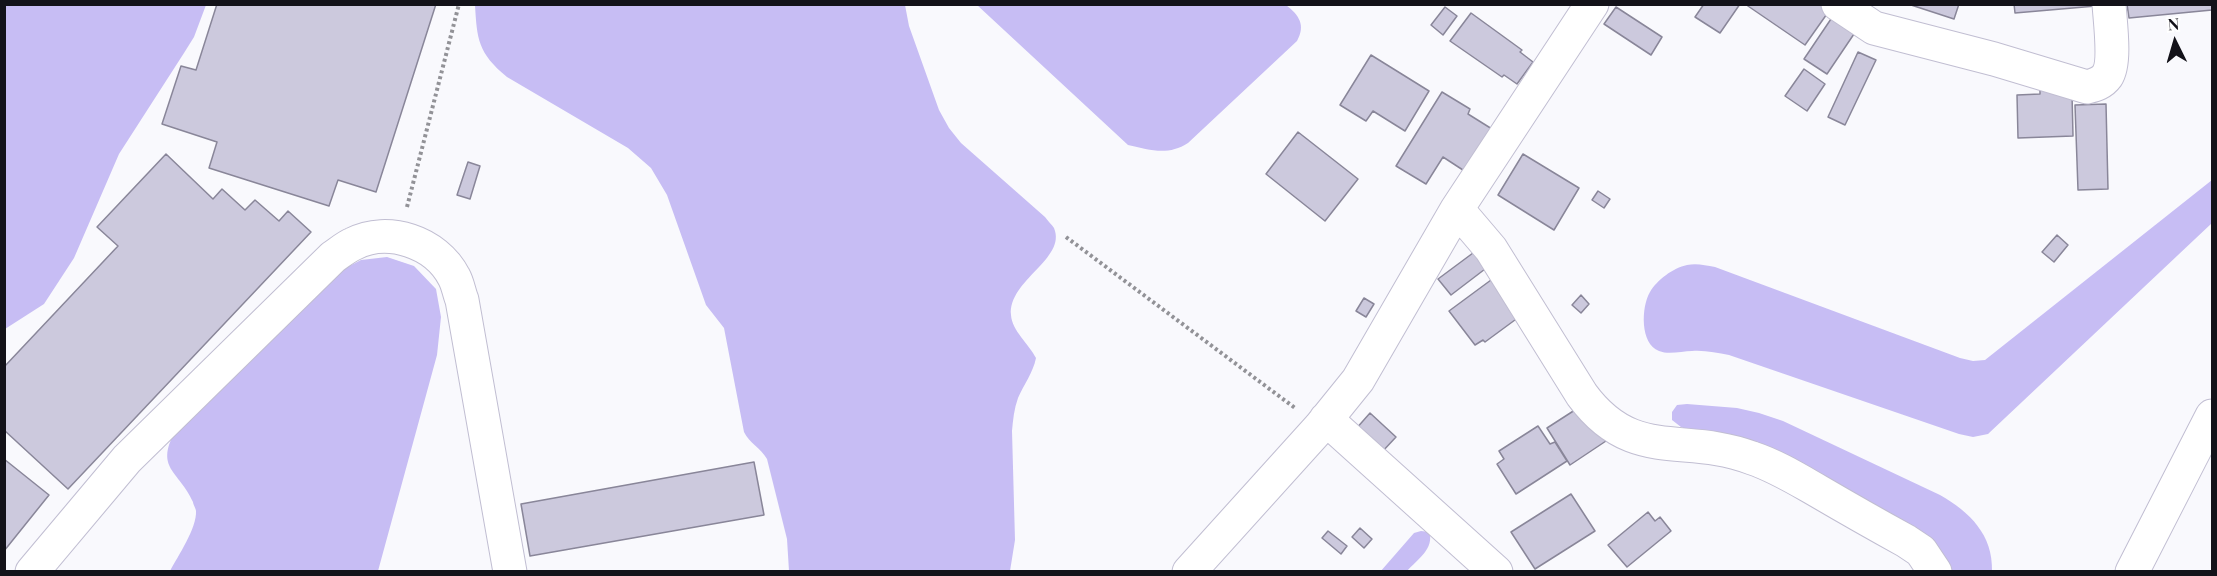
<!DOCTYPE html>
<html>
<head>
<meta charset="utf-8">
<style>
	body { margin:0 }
	#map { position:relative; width:2217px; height:576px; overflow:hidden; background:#f9f9fd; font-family:"Playfair Display",serif }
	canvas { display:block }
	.frame { position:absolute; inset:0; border:6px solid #131219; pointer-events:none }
	.north { position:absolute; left:2145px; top:12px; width:60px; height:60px; -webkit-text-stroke:4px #fff; paint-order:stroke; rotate:355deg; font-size:16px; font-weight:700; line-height:24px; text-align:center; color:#131219 }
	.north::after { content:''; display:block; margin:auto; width:21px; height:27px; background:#131219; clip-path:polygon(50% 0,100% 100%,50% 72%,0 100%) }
</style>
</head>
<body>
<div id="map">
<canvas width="2217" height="576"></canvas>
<div class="frame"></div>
<div class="north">N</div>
</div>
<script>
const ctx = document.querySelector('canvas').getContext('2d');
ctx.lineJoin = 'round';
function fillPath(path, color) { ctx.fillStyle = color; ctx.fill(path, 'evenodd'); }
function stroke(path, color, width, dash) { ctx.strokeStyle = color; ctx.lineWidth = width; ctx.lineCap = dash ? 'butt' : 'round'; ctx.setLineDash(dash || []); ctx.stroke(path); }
const forest = new Path2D(`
	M5,4L206,5L194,37L184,53L119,154L74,258L44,304L5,329Z
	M475,5H905L909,26L939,110L949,128L961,143L1045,217C1048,221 1052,225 1054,228C1067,259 1008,280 1011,315C1012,331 1029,344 1036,358C1033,373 1024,384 1018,398C1014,409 1013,420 1012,431L1015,540L1010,571H789L787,539L767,459C761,448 749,443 744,432L724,328L706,305L667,195L651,168L628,148L507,77C478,53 477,39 475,5Z
	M977,5H1286C1299,15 1306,25 1297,41L1188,143C1168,156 1150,150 1128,145Z
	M2212,180V223L1988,434L1973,437L1959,434L1729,355C1717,353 1705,350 1692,351C1682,351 1669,355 1659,351C1640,344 1641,307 1650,292C1657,280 1673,268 1687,265C1696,263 1705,265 1715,267L1960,358L1973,361L1985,360Z
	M387,257L414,266L436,289L441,317L437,355L378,571H170C178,556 197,528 196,511C196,509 193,504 193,502C179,470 153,469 177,428L338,272L361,260Z
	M1687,404L1737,408L1759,413L1783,421L1940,495C1970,512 1993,535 1992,571H1946L1701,436L1681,427L1672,420V412L1677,405Z
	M1421,531L1429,532C1435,548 1417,560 1407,571L1380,572L1414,533Z`);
const building = new Path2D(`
	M217,4H436L376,192L338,180L329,206L209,168L217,142L162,124L181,66L196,70Z
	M1704,4H1740L1720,33L1695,17Z
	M1745,4H1819L1829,11L1805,45Z
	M1908,4H1959L1954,19Z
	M2014,4H2096V6L2015,13Z
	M2127,4H2212V10L2129,18Z
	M1445,7L1457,16L1443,35L1431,25Z
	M1616,7L1662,37L1651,55L1604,24Z
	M1471,13L1522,50L1520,52L1533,62L1517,84L1504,75L1502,77L1450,41Z
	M1833,16L1856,31L1827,74L1804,59Z
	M1858,52L1876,60L1845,125L1828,117Z
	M1371,55L1429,91L1405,131L1373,111L1366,121L1340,105Z
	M1804,69L1825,84L1807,111L1785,96Z
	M2040,90H2060L2072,94L2073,136L2018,138L2017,95L2040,94Z
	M1442,92L1470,109L1468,114L1492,129L1466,172L1443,157L1426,184L1396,166Z
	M2106,104L2108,189L2078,190L2075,105Z
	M1298,132L1358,179L1325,221L1266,174Z
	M166,154L213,199L222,189L245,210L255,200L279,221L288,211L311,232L68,489L4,430V367L118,246L97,227Z
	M1523,154L1579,188L1554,230L1498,195Z
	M468,162L480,166L470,199L457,195Z
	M1598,191L1610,199L1604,208L1592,200Z
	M2057,235L2068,245L2054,262L2042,252Z
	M1477,250L1489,266L1451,295L1438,279Z
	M1491,280L1519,317L1485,342L1483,340L1475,345L1449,311Z
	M1581,295L1589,304L1581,313L1572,305Z
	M1364,298L1374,304L1366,317L1356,311Z
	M1578,408L1609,439L1570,465L1547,428Z
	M1370,413L1396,437L1381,453L1355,430Z
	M1538,426L1550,444L1555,442L1567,461L1516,494L1497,464L1504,459L1499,451Z
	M4,459L49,495L4,551Z
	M754,462L764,515L530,556L521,504Z
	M1571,494L1595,531L1535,569L1511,532Z
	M1648,512L1655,521L1660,517L1671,531L1627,567L1608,545Z
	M1360,528L1372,539L1364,548L1352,537Z
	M1328,531L1347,546L1341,554L1322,538Z`);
const path = new Path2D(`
	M407,207L459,4
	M1066,237L1295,408`);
const street = new Path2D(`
	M1838,4L1874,28L1994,59L2087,87C2095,85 2102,83 2107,76C2116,63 2110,21 2109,4
	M1457,209L1491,249L1582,395C1633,464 1684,432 1752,458C1776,466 1797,479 1818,491C1847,508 1877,525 1906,541L1921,551L1935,572
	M1326,419L1496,572
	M32,572L127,459L333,257C339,253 346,247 353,244C388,226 436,242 454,277C458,284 459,293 462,300L510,572
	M1189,572L1320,427L1358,380L1457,209L1592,4`);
const secondary = new Path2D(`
	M2132,572L2212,416`);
fillPath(forest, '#c7bdf4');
fillPath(building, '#ccc9dd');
stroke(building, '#898699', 1.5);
stroke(street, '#c1bed2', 35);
stroke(secondary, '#c1bed2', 35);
stroke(path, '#929297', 4, [3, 3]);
stroke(street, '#fff', 33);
stroke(secondary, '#fff', 33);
</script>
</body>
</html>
